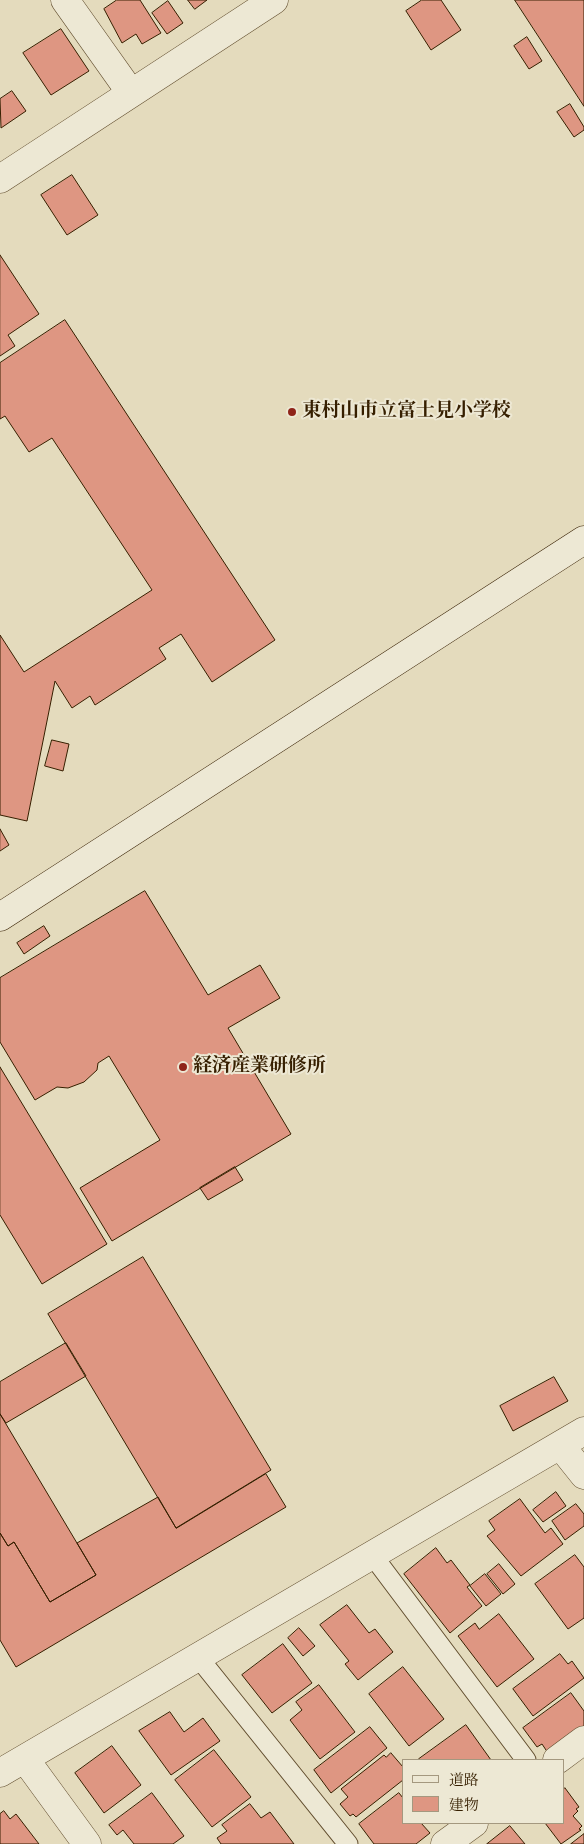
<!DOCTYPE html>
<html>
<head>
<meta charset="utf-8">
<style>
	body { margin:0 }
	#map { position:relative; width:584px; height:1844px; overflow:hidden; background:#e4dbbd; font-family:"IM FELL Double Pica","Noto Serif JP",serif }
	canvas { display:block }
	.legend { position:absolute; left:402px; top:1759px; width:162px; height:65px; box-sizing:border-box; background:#ede8d4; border:1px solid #a4987f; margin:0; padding:6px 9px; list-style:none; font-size:15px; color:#361f00 }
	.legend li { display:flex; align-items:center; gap:10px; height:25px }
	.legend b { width:25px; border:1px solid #a4987f }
</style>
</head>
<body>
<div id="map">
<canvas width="584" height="1844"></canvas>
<ul class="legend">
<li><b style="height:6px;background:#ede8d4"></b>道路</li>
<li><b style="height:14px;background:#de9682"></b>建物</li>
</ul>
</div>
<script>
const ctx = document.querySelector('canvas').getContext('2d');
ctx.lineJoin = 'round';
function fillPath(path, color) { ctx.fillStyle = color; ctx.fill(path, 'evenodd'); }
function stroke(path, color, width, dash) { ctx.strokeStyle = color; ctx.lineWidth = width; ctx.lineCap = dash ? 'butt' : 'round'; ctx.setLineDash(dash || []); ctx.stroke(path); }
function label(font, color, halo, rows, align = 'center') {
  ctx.font = font + ' "IM FELL Double Pica","Noto Serif JP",serif'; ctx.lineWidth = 4; ctx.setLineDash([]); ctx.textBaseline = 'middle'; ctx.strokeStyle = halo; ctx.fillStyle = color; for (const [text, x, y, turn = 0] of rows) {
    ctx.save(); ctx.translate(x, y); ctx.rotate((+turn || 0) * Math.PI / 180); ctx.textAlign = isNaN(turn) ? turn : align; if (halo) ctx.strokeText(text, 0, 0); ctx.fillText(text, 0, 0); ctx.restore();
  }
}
const building = new Path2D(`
	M117,0H140L161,33L142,44L136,34L122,43L104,9Z
	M188,0H207L195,9Z
	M422,0H441L461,30L431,50L406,11Z
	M515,0H584V106Z
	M168,1L183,23L167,34L152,13Z
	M61,29L89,71L51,95L23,53Z
	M527,37L542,61L529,69L514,46Z
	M12,91L26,111L1,128L0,99Z
	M570,104L584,127V130L574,137L557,112Z
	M72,175L98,215L67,235L41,195Z
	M0,255L39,314L8,335L15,346L0,356Z
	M65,320L275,640L212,682L181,634L159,648L166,659L95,705L90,696L72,708L55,681L27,821L0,815V635L24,672L152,590L52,438L29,452L5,416L0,419V363Z
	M52,740L69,744L63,771L45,766Z
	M0,829L9,845L0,851Z
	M145,891L208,995L260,965L280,998L228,1028L291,1134L112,1241L80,1188L160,1140L109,1056L98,1063L97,1070L84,1082L68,1088L57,1087L35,1100L0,1042V978Z
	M44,926L50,936L24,954L17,943Z
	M0,1067L107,1244L42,1284L0,1215Z
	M235,1167L243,1180L208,1200L200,1188Z
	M143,1257L271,1470L176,1528L48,1314Z
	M66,1343L86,1376L6,1423L0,1414V1382Z
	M554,1377L568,1401L513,1431L500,1406Z
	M0,1414L96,1575L50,1602L14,1542L8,1546L0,1533Z
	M266,1474L286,1507L16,1667L0,1640V1533L8,1546L14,1542L50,1602L96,1575L77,1543L158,1497L176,1528Z
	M556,1492L566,1506L543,1522L533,1510Z
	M520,1499L545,1533L551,1528L563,1544L521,1576L487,1536L495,1530L489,1521Z
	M576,1504L584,1514V1526L565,1540L552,1521Z
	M436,1548L447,1563L451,1560L470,1585L467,1587L482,1606L450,1633L404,1574Z
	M575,1555L584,1567V1618L568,1629L535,1584Z
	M499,1564L515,1584L503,1594L487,1574Z
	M485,1574L501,1594L486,1606L470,1586Z
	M347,1605L369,1633L375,1629L393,1652L358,1680L345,1664L349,1661L320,1625Z
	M499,1614L534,1659L497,1687L458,1636L475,1623L479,1629Z
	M299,1628L315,1646L303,1656L288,1638Z
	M283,1644L312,1683L272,1713L242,1675Z
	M560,1654L568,1664L572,1661L584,1678L533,1716L513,1689Z
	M403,1667L444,1719L409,1746L369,1694Z
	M319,1685L355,1732L320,1759L290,1720L302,1710L296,1702Z
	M571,1693L584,1711V1727L548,1753L542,1744L537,1747L523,1728Z
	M170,1712L184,1732L203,1718L220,1741L171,1775L139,1731Z
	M466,1725L491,1760H420L419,1759Z
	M370,1727L387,1748L331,1793L314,1770Z
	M112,1746L141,1785L104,1813L75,1773Z
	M214,1750L251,1797L212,1827L175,1780Z
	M391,1753L403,1767V1780L356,1817L353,1814L350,1816L340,1804L348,1797L341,1789L384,1755L386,1757Z
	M565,1788L579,1807L576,1809L578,1811L573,1816L582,1826L579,1829L581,1830L561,1844L545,1823H563V1790Z
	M152,1793L184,1836L173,1844H134L123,1830L117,1835L109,1825Z
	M399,1793L403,1798V1823H421L430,1833L416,1844H374L359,1824Z
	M250,1804L261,1818L270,1812L294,1844H221L217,1838L227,1831L222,1825Z
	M4,1811L10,1819L16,1814L39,1844H0V1814Z
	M510,1826L525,1844H487Z
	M584,1834V1844H571Z`);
const lane = new Path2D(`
	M373,1556L526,1760
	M198,1657L348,1844`);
const street = new Path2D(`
	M65,0L131,93
	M0,179L274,0
	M560,1445L584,1475
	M25,1759L87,1844
	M557,1760L584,1740
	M0,1773L584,1431
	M445,1844L474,1823`);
const secondary = new Path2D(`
	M0,917L584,540`);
const markers = [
	[292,412,5,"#8f2418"],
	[183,1067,5,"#8f2418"]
];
const poiNames = [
	["東村山市立富士見小学校",302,412],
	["経済産業研修所",193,1067]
];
fillPath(building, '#de9682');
stroke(building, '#361f00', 1);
stroke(lane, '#624e2f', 21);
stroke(street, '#624e2f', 29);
stroke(secondary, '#361f00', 29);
stroke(lane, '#ede8d4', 19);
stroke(street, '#ede8d4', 28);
stroke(secondary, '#ede8d4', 28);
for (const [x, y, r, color] of markers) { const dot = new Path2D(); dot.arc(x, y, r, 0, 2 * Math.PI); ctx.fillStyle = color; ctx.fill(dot); stroke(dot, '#ede8d4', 2); }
label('bold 19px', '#361f00', '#ede8d4', poiNames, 'left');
</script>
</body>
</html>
